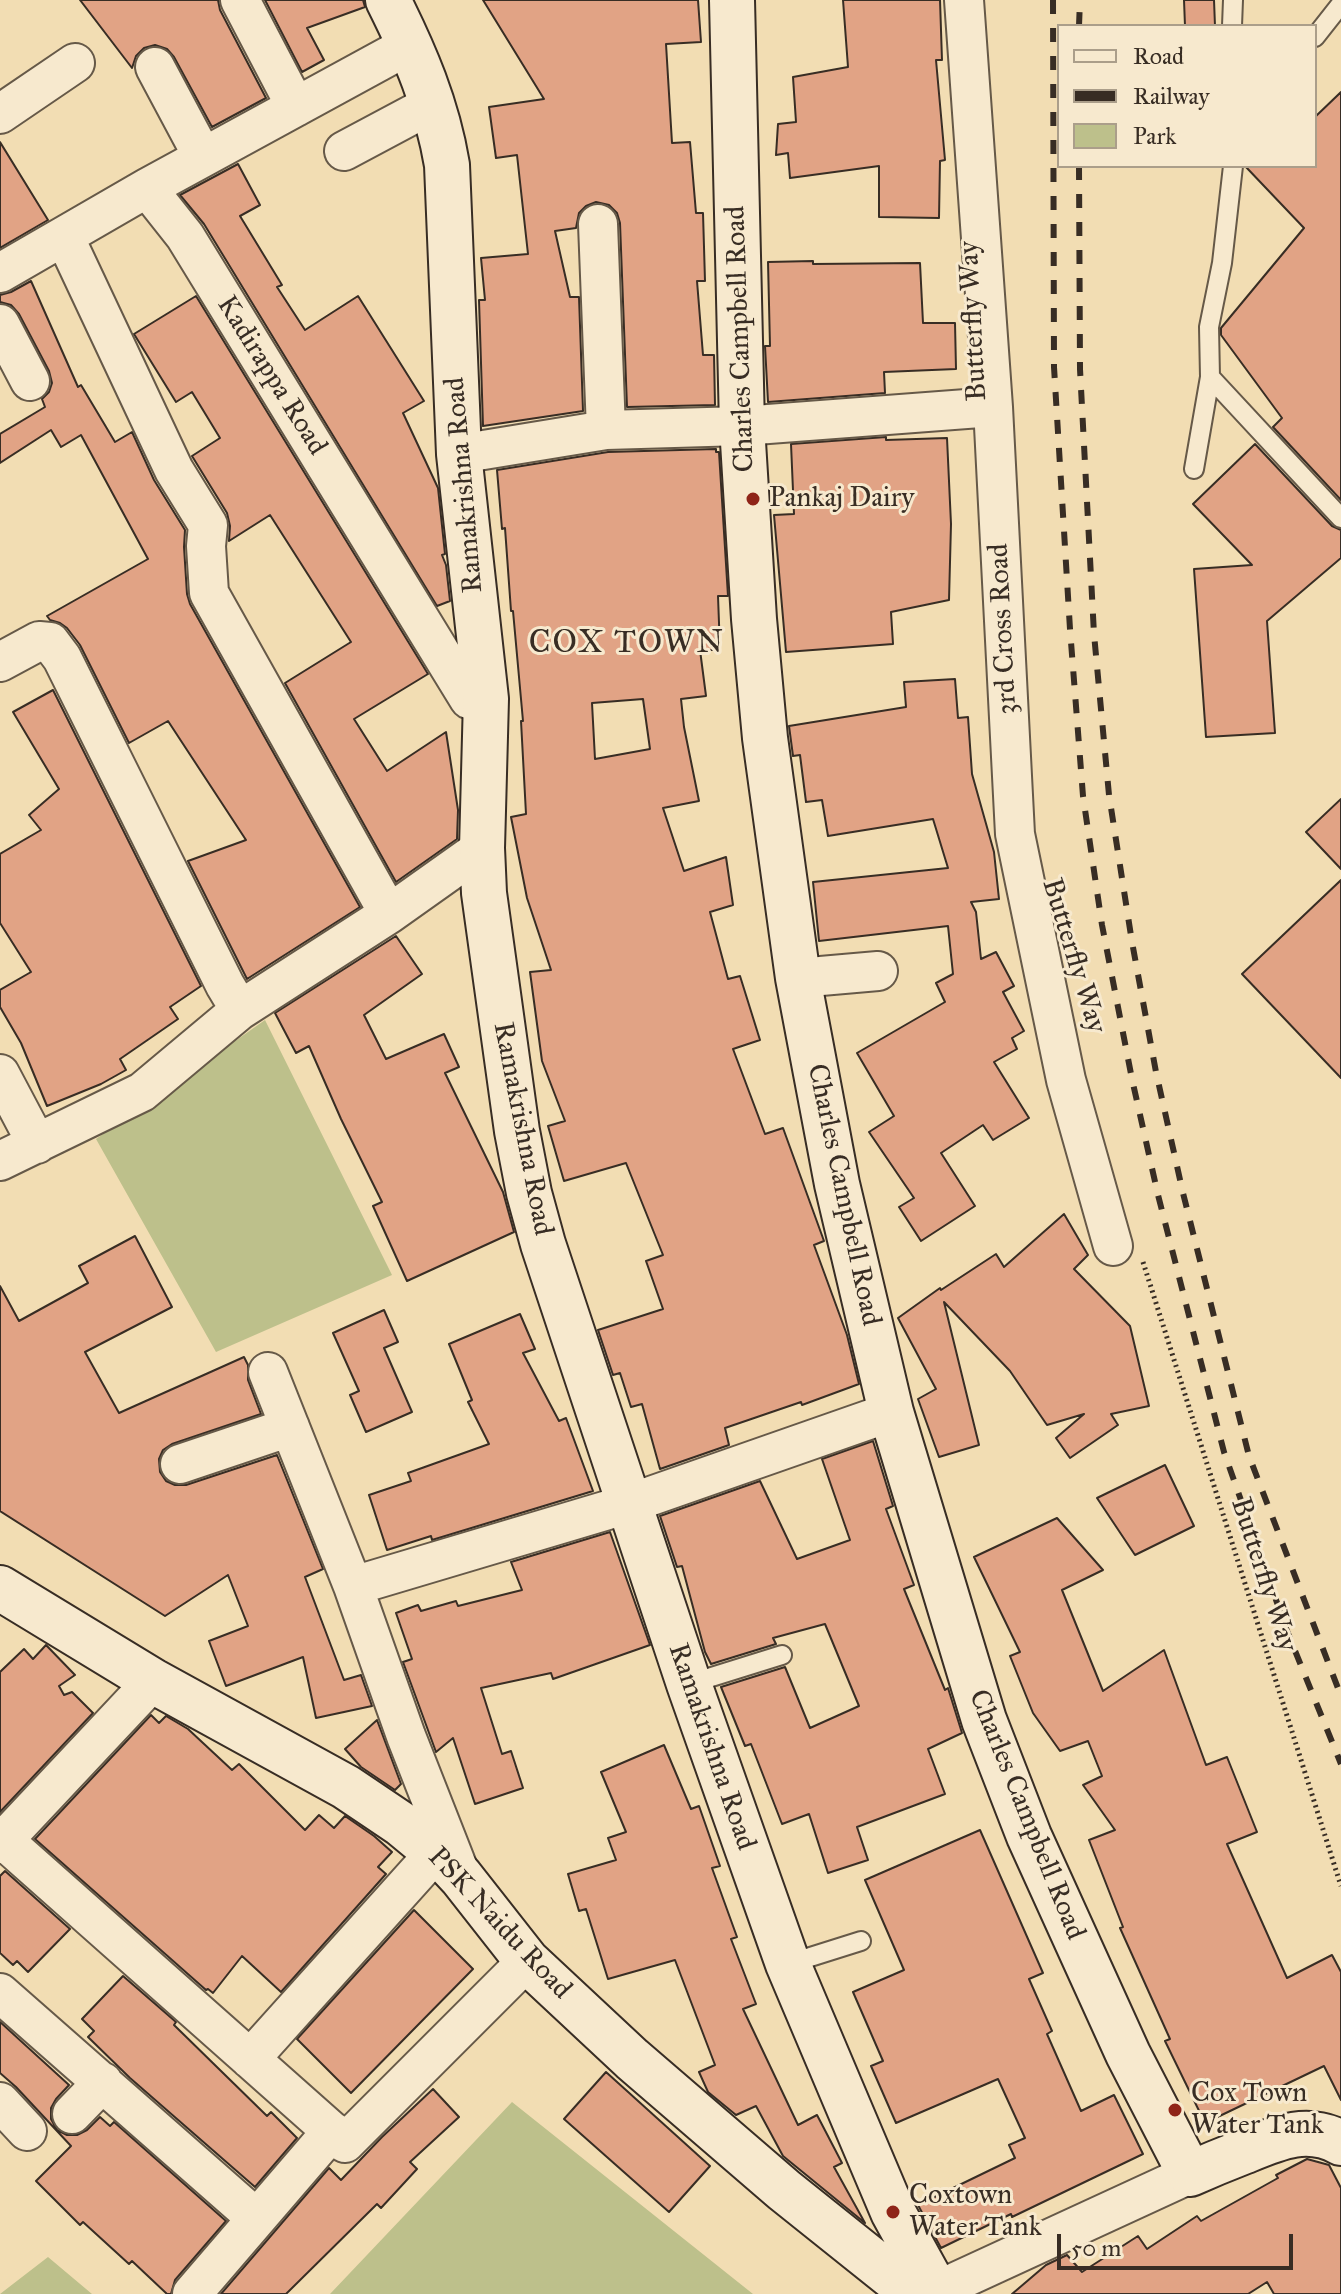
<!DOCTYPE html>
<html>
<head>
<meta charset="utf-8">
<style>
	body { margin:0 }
	#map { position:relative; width:1341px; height:2294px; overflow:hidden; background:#f2ddb3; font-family:"IM FELL Great Primer",serif }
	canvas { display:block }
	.legend { position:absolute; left:1057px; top:24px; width:260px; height:144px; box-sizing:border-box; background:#f7e9ce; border:2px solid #ab9e8a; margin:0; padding:10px 14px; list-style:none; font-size:24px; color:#382d24 }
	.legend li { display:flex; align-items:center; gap:16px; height:40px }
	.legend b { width:40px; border:2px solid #ab9e8a }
	.scale { position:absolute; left:1057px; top:2234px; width:236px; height:36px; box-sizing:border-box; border:4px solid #382d24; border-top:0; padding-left:10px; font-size:24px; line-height:28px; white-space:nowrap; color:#382d24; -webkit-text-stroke:6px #f7e9ce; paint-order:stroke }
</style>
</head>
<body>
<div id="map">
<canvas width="1341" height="2294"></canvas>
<ul class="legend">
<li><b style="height:10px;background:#f7e9ce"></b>Road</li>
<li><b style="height:10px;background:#382d24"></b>Railway</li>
<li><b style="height:22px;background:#bdc08b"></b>Park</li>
</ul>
<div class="scale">50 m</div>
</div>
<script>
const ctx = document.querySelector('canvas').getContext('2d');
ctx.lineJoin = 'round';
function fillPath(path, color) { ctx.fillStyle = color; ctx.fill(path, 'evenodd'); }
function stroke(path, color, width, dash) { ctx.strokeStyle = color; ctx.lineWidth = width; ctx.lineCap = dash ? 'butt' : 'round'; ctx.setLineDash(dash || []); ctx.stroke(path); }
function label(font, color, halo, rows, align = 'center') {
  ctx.font = font + ' "IM FELL Great Primer",serif'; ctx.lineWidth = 6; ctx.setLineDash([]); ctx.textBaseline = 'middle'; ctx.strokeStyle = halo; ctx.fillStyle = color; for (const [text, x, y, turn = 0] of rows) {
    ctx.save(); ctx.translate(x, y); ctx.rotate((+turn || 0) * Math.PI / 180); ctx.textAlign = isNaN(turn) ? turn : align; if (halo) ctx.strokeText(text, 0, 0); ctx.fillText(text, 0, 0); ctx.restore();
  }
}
const green = new Path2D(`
	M265,1020L392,1275L216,1352L96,1139Z
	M512,2102L753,2294H330Z
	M48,2257L92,2294H0Z`);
const building = new Path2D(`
	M80,0H218L220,10L266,98L212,127L174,57L167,49L155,45L144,48L136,56L132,68Z
	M265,0H363L365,7L307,28L324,60L302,72Z
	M483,0H698L701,42L666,44L672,143L690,142L696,213H703L705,281H697L703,355H714L715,405L627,407L620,223L617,213L609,205L596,202L586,206L579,213L576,228L555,231L570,297H579L583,411L483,426L479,300H485L481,258L528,254L517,155L496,158L489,107L544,99Z
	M843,0H940L942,60H936L945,160L940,161L939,218L879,217V166L790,178L788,153L776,155L778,124L796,122L793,77L848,67Z
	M1184,0H1214L1215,26H1185Z
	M1341,92V500L1273,427L1282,418L1221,335V328L1304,228L1245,166H1315V117Z
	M0,142L48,220L0,248Z
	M238,164L260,205L240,216L282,285L277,287L305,330L358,296L424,401L403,413L438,488L445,554L442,555L446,565L450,601L437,606L204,224L180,195Z
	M813,261V264L920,263L923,323H955L956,369L884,372L885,393L768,402L765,346H770L768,262Z
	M31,281L78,387L81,385L115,442L132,432L154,480L185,530L184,547L187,594L190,604L360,907L247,979L188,861L246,840L168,721L129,743L80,645L67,628L60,623L50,620L47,616L148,559L81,435L61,447L51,430L0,463V434L45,407L42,399L49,392L52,383L49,371L19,314L11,305L0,302V295L11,292Z
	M196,296L428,674L354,719L387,771L446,732L458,810L457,839L396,882L285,683L351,642L270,515L229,541L230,526L227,513L192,456L220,438L192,392L176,402L134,334Z
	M886,437V440L947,438L951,524L949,600L891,612L893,644L786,652L774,515L794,514L791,444Z
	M1255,444L1332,526L1341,530V558L1267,621L1275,733L1206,737L1194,569L1252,565L1193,504Z
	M716,449V452H719L728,596H718L720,650H700L706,696L681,699L684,727L699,801L663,808L684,871L726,857L733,905L710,912L728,979L740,976L760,1040L733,1049L765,1134L783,1128L824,1241L814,1245L847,1335L859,1384L802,1405L801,1402L725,1428L729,1445L660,1469L642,1404L631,1407L620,1373L613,1375L598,1330L663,1309L646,1261L663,1255L626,1163L564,1181L548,1126L565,1121L542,1061L530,972L551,970L527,898L511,817L526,814L521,721H523L513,611H511L505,528L502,529L497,470L608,452ZM643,699L650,749L595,759L592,703Z
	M955,679L958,718L968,717L972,774L994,852L999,899L971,902L976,912L981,959L996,952L1014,986L1003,992L1024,1031L1012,1038L1017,1049L994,1062L1029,1118L993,1140L983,1125L941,1153L975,1206L921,1241L899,1207L914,1198L869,1132L894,1116L857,1053L945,1002L936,983L953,974L948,926L819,941L813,882L948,868L933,819L828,836L822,800L806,802L800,755L793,756L789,726L906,707L904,682Z
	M53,690L201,986L170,1007L178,1019L120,1059L126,1070L101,1084L47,1106L21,1043L0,1007V990L31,972L0,923V854L41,830L29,815L59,789L13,712Z
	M1341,799V869L1306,832Z
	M1341,880V1078L1242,974Z
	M396,936L422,974L364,1015L386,1059L444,1034L459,1067L445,1073L503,1192L514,1232L407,1281L373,1206L382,1202L341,1119L309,1046L296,1053L275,1013Z
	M1064,1214L1088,1255L1074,1269L1130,1326L1149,1406L1111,1414L1118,1425L1070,1458L1056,1438L1084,1414L1047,1425L1010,1371L944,1302L979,1445L939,1457L918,1399L936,1389L898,1318L940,1288L941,1290L996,1254L1004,1267Z
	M135,1236L172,1307L85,1352L119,1413L244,1357L248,1365V1380L261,1414L172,1444L163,1450L159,1459L160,1472L166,1481L175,1485H186L277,1455L323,1569L305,1577L344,1680L361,1675L372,1706L316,1718L303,1657L226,1686L209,1641L248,1626L228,1575L165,1616L0,1511V1286L19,1321L88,1283L79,1266Z
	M384,1310L398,1342L384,1348L412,1412L366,1432L350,1395L359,1391L333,1333Z
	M520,1314L535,1349L523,1353L559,1421L566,1418L593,1491L432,1540L431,1536L387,1550L369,1495L411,1481L408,1473L489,1444L468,1402L472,1400L449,1344Z
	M873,1441L893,1506L886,1509L914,1585L904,1589L945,1690L948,1688L962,1733L928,1749L945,1794L857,1827L868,1860L828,1873L809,1814L782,1824L751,1744L745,1746L721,1687L785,1667L810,1728L859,1706L825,1624L773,1638L776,1644L711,1664L705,1652L682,1566L677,1567L660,1516L760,1481L797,1559L850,1540L822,1459Z
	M1165,1465L1194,1526L1135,1555L1097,1498Z
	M1057,1518L1103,1570L1062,1590L1103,1691L1164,1650L1206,1765L1227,1757L1257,1832L1227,1844L1287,1978L1332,1955L1341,1972V2100L1324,2066L1205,2123L1165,2041L1170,2039L1120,1928L1123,1927L1089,1840L1115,1830L1083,1785L1102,1776L1088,1741L1060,1751L1033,1713L1010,1656L1020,1652L974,1557Z
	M610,1532L650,1645L553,1679L551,1673L481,1688L502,1754L511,1751L523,1788L475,1804L453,1738L436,1752L403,1662L412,1659L396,1613L418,1605L421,1611L456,1601L458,1606L522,1590L511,1562Z
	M46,1645L75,1675L59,1686L64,1695L72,1692L93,1713L0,1812V1672L24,1649L33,1659Z
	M151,1715L159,1723L166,1716L188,1729L232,1770L239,1764L305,1830L319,1815L334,1828L345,1816L374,1836L392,1852L378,1867L386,1874L281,1992L242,1956L213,1993L208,1989L206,1990L35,1839Z
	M377,1720L401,1784L395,1790L361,1767L345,1749Z
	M664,1745L691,1809L699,1806L720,1866L712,1868L737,1937L731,1939L756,2004L743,2009L798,2125L817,2115L842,2163L834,2167L865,2223L783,2156L756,2106L736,2115L708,2092L699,2072L715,2065L675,1960L608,1979L586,1909L579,1911L568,1874L616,1860L608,1838L626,1832L601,1772Z
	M980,1830L1043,1973L1029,1979L1052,2031L1047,2034L1081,2111L1114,2095L1143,2154L1012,2217L1011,2214L941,2248L918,2205L1015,2158L1009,2145L1025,2138L998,2079L896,2123L871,2066L883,2061L853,1992L904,1970L865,1880Z
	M5,1871L70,1929L28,1972L17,1961L13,1965L0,1953V1876Z
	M414,1910L473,1969L351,2093L297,2039Z
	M123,1976L176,2022L174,2025L267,2116L271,2112L297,2138L255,2187L130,2078L88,2037L94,2031L82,2019Z
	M0,2022L69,2085L56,2099L51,2108V2119L57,2130L67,2135H77L87,2130L100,2117L110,2126L114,2122L226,2221L175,2280L171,2294H167L132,2261L129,2264L83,2222L80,2225L36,2181L71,2146L16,2087L0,2073Z
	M606,2072L710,2166L669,2212L564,2119Z
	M433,2089L459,2117L410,2162L417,2169L381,2208L377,2204L286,2294H221L329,2168L341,2180L382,2137Z
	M1307,2159L1329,2165L1341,2188V2294H1274L1267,2282L1248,2294H1012L1046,2265L1067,2255L1082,2272L1138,2236L1147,2249L1197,2216L1201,2221L1278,2178L1276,2175Z`);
const path = new Path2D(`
	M1143,1262L1341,1886`);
const lane = new Path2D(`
	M1232,26L1233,0
	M1315,37L1341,4
	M1210,377L1341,518
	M1194,469L1210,377L1209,327L1222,263L1233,166
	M689,1684L782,1655
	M788,1964L861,1941`);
const street = new Path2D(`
	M240,0L296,107
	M964,0L993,407L1015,834L1066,1080L1113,1246
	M155,67L203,157
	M0,114L75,63
	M344,151L434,103
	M147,188L411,44
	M598,224L606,430
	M64,236L174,470L208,525L206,546L209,593L389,914
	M0,273L147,188L185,236L469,699H486
	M0,324L30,381
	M459,454L606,430L742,426L993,407
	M0,662L39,641L50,642L62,658L225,985L240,1010
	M798,978L878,971
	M0,1074L37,1144
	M0,1161L142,1092L240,1010L389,914L482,848
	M268,1372L353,1586L628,1504L891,1412
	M180,1464L290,1427
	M353,1586L406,1736L461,1876
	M0,1837L345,2143L527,1961
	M0,1844L153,1681
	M0,1993L256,2218
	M250,2059L436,1852
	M0,2102L27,2131
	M72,2114L103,2082
	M936,2291L1190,2174
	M192,2294L332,2131`);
const secondary = new Path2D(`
	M388,0C415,54 437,105 447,165L459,454L486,699L482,848L484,893L517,1131L529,1193L543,1244L689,1684L788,1964L893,2212L938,2294
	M732,0L742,426L754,619L765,738L798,978L837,1184L891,1412L984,1720L1029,1836L1128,2054L1190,2174C1208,2166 1225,2159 1243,2152C1277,2138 1307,2124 1341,2143
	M0,1588L153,1681L346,1787L401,1824L447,1862L461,1877L527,1961L632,2059L784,2190L914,2294`);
const rail = new Path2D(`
	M1053,0L1054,367L1070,629L1083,796L1102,925L1132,1079L1158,1195L1224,1452L1287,1631L1341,1764
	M1079,26L1080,0
	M1079,166L1080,369L1094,634L1109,795L1132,942L1156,1072L1183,1193L1249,1456L1341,1696`);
const markers = [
	[753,499,8,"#8f2418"],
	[1175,2110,8,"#8f2418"],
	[893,2212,8,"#8f2418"]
];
const streetNames = [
	["Butterfly Way",974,321,-93],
	["Charles Campbell Road",741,339,-92],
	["Kadirappa Road",271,376,58],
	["Ramakrishna Road",465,485,-95],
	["3rd Cross Road",1004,629,-93],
	["Butterfly Way",1073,956,73],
	["Ramakrishna Road",522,1129,79],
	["Charles Campbell Road",843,1195,78],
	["Butterfly Way",1263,1575,72],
	["Ramakrishna Road",711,1747,71],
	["Charles Campbell Road",1026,1815,68],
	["PSK Naidu Road",499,1924,47]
];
const poiNames = [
	["Pankaj Dairy",769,499],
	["Cox Town",1191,2094],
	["Water Tank",1191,2126],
	["Coxtown",909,2196],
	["Water Tank",909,2228]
];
const quarterNames = [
	["COX TOWN",627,644]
];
fillPath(green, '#bdc08b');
fillPath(building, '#e1a385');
stroke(building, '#382d24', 2);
stroke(lane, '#665948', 22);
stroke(street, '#665948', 42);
stroke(secondary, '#382d24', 48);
stroke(path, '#382d24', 5, [2, 4]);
stroke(lane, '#f7e9ce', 18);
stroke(street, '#f7e9ce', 38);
stroke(secondary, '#f7e9ce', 44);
stroke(rail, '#382d24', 6, [14, 14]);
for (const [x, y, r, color] of markers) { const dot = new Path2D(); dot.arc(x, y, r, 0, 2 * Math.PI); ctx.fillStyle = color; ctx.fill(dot); stroke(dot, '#f7e9ce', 3); }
label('28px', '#382d24', '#f7e9ce', streetNames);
label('28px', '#382d24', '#f7e9ce', poiNames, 'left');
ctx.letterSpacing = '2px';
label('32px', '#382d24', '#f7e9ce', quarterNames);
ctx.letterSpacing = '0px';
</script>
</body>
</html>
